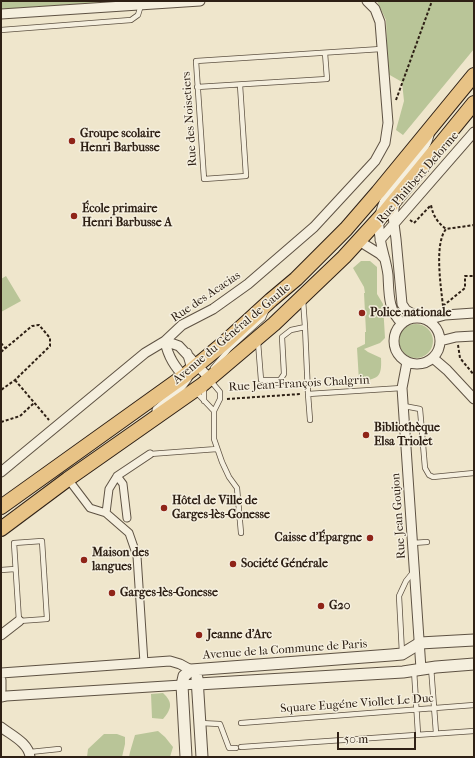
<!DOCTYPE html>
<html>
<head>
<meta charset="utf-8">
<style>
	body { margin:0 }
	#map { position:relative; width:475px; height:758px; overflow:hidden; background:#efe6cc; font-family:"IM FELL French Canon",serif }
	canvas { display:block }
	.frame { position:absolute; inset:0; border:2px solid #2e2015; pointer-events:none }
	.scale { position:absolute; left:337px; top:732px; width:79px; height:18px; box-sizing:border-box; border:2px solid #2e2015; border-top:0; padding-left:5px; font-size:12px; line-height:14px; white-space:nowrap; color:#2e2015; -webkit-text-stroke:3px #f5efde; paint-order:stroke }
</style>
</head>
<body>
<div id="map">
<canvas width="475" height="758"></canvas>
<div class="frame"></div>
<div class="scale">50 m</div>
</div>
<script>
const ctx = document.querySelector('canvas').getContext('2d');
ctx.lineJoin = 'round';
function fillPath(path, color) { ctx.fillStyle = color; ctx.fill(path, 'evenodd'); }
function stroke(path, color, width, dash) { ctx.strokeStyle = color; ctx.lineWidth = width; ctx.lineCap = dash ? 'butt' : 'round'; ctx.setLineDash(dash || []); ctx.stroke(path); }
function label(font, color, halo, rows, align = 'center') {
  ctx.font = font + ' "IM FELL French Canon",serif'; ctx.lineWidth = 3; ctx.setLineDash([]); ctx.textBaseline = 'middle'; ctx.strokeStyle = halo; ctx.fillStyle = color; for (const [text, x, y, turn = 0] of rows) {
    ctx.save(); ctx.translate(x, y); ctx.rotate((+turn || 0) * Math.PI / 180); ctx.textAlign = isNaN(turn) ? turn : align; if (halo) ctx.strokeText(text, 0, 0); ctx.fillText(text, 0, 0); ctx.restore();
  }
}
const green = new Path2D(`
	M1,1H122L1,9Z
	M377,1H474V49L403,135L396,130L404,101L402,82L388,74L386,20Z
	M361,261H370L377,267V294L383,304L385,338L380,343L364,349L368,352L381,358C382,378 378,379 359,381L357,348L365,344V332H366L364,293H365L364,287L353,268Z
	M6,276L21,301L1,312V279Z
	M399 341a17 17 0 1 1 34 0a17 17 0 1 1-34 0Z
	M163,693C173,702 172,709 163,719L152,718L151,694Z
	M158,731L165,737L173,747L170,757H129L130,752L135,735Z
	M104,734H117L125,737V744L122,757H87L88,749Z`);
const path = new Path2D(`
	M396,100L432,1
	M1,219H2
	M410,220L414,223L431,205C433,216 438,223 446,229
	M443,306L465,288V276H474
	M443,306C441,287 434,244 446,229L474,225
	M1,343L5,348
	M458,345L460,358L474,375
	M1,352L32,326L39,325L50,338V346L15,380L1,390
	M15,380L49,420
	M227,399L301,394
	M1,422L20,416L34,403`);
const service = new Path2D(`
	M1,30L131,20L138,15L141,5
	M240,85L246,176L204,179L196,61L381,49
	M197,87L327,79L325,53
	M303,300L305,327
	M258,342L261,380H280L284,374L282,337L291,330L305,327L308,394L310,420
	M213,368L229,349L263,318L266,311
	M210,380L220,392V399L214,411V439L222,462L229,477L237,488L241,533
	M204,387V401
	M196,392L214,411
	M308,394L402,388
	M404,406L420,409L425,468L429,475L433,477L474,473
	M150,454L217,449
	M42,541L47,619L19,621L14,543Z
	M413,543L427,542
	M1,570L15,569
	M402,653L399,596L406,581L414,571
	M431,667L436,733
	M414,670L418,734
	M200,723L220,724L229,748H236
	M241,723L474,705
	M241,747L474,731
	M30,752L59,749`);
const pedestrian = new Path2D(`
	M117,476L123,484L127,518
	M68,479L90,508L106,513
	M144,663L137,556L129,533L106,513L109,489L117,476L150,454`);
const minor = new Path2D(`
	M1,14L200,1
	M395,202L393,216L396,239L402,304L406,310L418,317
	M380,240L474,132
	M359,241L380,254L385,259
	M394 341a23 23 0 1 1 46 0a23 23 0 1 1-46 0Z
	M427,320L445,315L474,313
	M402,323C388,311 389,293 388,275C386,257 378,242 379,224C380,207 389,190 400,177C410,164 425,152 429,135
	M165,341L179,346L210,379
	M165,341C168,357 175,367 186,379
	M440,341L456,337L474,336
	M433,358L447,370L474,399
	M407,362L402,388L421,669
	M157,410C166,403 189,381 191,369C191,363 189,358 187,353
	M1,472L145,353L165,341L182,325L213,309L248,284L314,227L375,161L385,143L388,123L380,22L375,9L367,1
	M1,635L19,621
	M1,673L170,661L180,664L191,670
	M1,680V690
	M1,697L6,696L198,684
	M1,727C11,735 29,743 30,757`);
const tertiary = new Path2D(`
	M191,670L391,655L402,654L420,643L474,640
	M197,678L202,757
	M198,684L403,672L436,667L474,664
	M186,757L182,685L184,676L191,670`);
const primary = new Path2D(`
	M1,507L184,376L224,343L271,300L296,279L346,229L378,192L474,75
	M1,529L68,479L202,385L274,324L344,257L386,211L474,103`);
const markers = [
	[72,141,4,"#8f2418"],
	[74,216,4,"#8f2418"],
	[362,313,4,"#8f2418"],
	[366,435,4,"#8f2418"],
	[164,508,4,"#8f2418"],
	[370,538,4,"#8f2418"],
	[84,560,4,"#8f2418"],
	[233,564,4,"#8f2418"],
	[112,593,4,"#8f2418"],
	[321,606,4,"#8f2418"],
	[199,635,4,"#8f2418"]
];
const streetNames = [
	["Rue des Noisetiers",190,119,-94],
	["Rue Philibert Delorme",418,178,-49],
	["Rue des Acacias",206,297,-34],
	["Avenue du Général de Gaulle",232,334,-40],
	["Rue Jean-François Chalgrin",299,384,-3],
	["Rue Jean Goujon",399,516,-94],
	["Avenue de la Commune de Paris",285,650,-4],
	["Square Eugéne Viollet Le Duc",357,704,-4]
];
const poiNames = [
	["Groupe scolaire",80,134],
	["Henri Barbusse",80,148],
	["École primaire",82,209],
	["Henri Barbusse A",82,223],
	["Police nationale",370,313],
	["Bibliothèque",374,428],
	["Elsa Triolet",374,442],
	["Hôtel de Ville de",172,501],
	["Garges-lès-Gonesse",172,515],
	["Caisse d'Épargne",362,538,"right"],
	["Maison des",92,553],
	["langues",92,567],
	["Société Générale",241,564],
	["Garges-lès-Gonesse",120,593],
	["G20",329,606],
	["Jeanne d'Arc",207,635]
];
fillPath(green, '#b9c598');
stroke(service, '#5e5243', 6);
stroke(pedestrian, '#5e5243', 9);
stroke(minor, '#5e5243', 11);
stroke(tertiary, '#5e5243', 13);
stroke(primary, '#2e2015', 16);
stroke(path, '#2e2015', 2, [3, 2]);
stroke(service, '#f5efde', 4.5);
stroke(pedestrian, '#f5efde', 7);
stroke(minor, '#f5efde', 9);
stroke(tertiary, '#f5efde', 11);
stroke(primary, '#e8c386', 14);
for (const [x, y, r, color] of markers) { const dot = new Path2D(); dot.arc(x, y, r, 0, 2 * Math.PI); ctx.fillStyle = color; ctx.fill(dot); stroke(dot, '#f5efde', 1.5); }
label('12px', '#2e2015', '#f5efde', streetNames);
label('bold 12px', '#2e2015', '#f5efde', poiNames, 'left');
</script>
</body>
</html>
